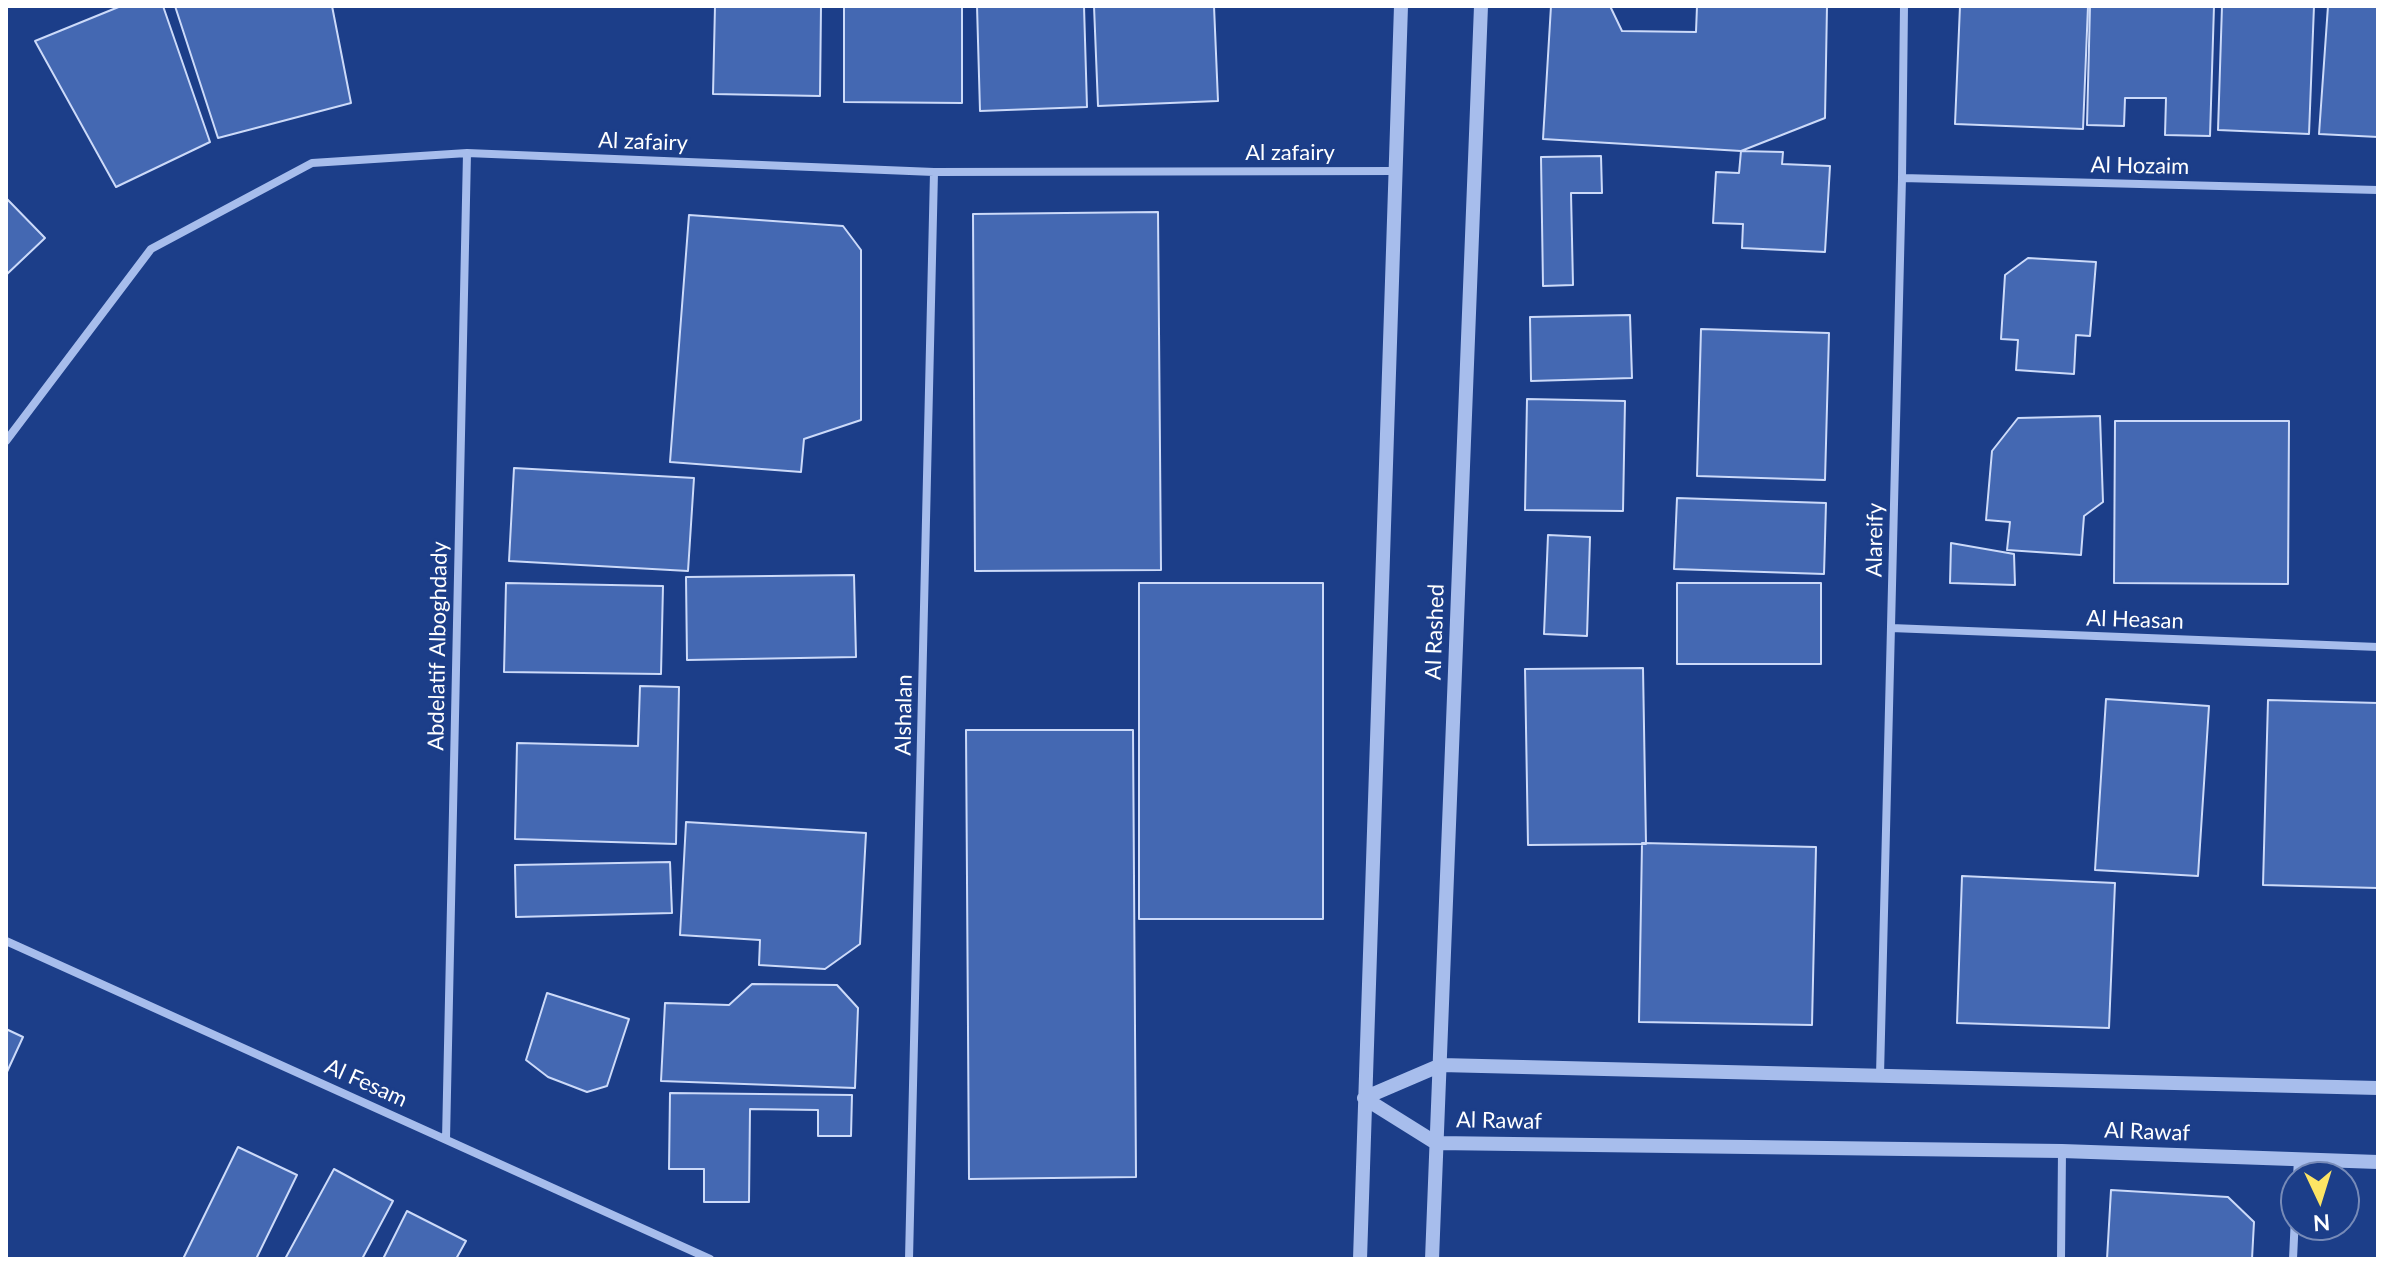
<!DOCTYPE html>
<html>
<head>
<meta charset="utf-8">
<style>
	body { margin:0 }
	#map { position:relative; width:2384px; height:1265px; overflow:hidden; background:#1c3e89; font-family:Lato,sans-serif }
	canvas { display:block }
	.frame { position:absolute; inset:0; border:8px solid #fff; pointer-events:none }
	.north { position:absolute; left:2280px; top:1161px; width:80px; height:80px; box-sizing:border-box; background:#1c3e89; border:2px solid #778bb8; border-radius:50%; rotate:176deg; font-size:22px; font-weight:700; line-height:32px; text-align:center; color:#fff }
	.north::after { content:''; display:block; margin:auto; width:28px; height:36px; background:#fce464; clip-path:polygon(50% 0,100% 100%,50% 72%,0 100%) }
</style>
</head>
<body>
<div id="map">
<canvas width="2384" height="1265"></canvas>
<div class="frame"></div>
<div class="north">N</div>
</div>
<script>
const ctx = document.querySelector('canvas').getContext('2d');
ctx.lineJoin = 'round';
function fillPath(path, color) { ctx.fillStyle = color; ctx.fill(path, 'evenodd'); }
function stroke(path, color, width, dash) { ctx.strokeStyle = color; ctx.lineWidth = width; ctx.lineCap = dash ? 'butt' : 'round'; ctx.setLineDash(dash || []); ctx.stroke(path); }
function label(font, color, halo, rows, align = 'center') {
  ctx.font = font + ' Lato,sans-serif'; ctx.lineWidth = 6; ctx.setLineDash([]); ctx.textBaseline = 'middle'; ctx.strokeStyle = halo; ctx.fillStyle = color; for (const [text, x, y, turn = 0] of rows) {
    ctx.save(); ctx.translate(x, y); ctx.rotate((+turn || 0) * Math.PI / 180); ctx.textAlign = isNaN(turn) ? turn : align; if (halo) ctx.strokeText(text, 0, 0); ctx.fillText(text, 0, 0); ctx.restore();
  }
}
const building = new Path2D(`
	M121,6H163L210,142L116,187L35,41Z
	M175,6H332L351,103L218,138Z
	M715,6H821L820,96L713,94Z
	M844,6H962V103L844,102Z
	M977,6H1084L1087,107L980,111Z
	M1094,6H1214L1218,101L1098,106Z
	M1551,6H1610L1622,31L1696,32L1697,6H1827L1825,118L1741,151L1543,139Z
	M1960,6H2088L2083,129L1955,124Z
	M2090,6H2214L2210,136L2165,135L2166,98H2125L2124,126L2087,125Z
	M2222,6H2314L2309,134L2218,130Z
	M2328,6H2378V137L2319,134Z
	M1741,151L1783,152L1782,164L1830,166L1825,252L1742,248L1743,224L1713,223L1716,172L1739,173Z
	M1601,156L1602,193H1571L1573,285L1543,286L1541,157Z
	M6,198L45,238L6,275Z
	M1158,212L1161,570L975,571L973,214Z
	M689,215L843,226L861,250V420L804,439L801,472L670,462Z
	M2028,258L2096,262L2090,336L2076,335L2074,374L2016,370L2018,340L2001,339L2005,275Z
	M1630,315L1632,378L1531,381L1530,317Z
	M1701,329L1829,333L1825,480L1697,476Z
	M1527,399L1625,401L1623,511L1525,510Z
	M2100,416L2103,502L2084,516L2081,555L2007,550L2010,522L1986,520L1992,451L2018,418Z
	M2115,421H2289L2288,584L2114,583Z
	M514,468L694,478L688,571L509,561Z
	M1677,498L1826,503L1824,574L1674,569Z
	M1548,535L1590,537L1587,636L1544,634Z
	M1951,543L2014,554L2015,585L1950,583Z
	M854,575L856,657L687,660L686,577Z
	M506,583L663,586L661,674L504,672Z
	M1139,583H1323V919H1139Z
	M1677,583H1821V664H1677Z
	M1643,668L1646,844L1528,845L1525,669Z
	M640,686L679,687L676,844L515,839L517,743L638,746Z
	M2106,699L2209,706L2198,876L2095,870Z
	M2268,700L2378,703L2377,888L2263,885Z
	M966,730H1133L1136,1177L969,1179Z
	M686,822L866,833L860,944L825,969L759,965L760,940L680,935Z
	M1642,843L1816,847L1812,1025L1639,1022Z
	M670,862L672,913L516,917L515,865Z
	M1962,876L2115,883L2109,1028L1957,1023Z
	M752,984L837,985L858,1008L855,1088L661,1081L665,1003L729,1005Z
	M547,993L629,1019L607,1086L587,1092L548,1077L526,1060Z
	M6,1029L23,1037L6,1074Z
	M670,1093L852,1095L851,1136H818V1110L750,1109L749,1202H704V1169H669Z
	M238,1147L297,1175L256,1259H183Z
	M334,1169L393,1201L362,1259H285Z
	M2111,1190L2228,1197L2254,1222L2252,1259H2107Z
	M407,1211L466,1241L456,1259H383Z`);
const minor = new Path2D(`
	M1902,178L2378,190
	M6,441L151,249L312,163L467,153L934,172L1396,171
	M1891,628L2378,647
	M6,941L710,1259
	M1880,1075L1902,178L1904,6
	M446,1139L467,153
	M2297,1177L2298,1159
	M909,1259L934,172
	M2061,1259L2062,1151
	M2293,1259L2296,1195`);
const tertiary = new Path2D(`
	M2378,1088L1441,1065L1364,1098L1436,1143L2062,1151L2378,1162
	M1360,1259L1401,6
	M1432,1259L1481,6`);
const streetNames = [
	["Al zafairy",643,142,2],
	["Al zafairy",1290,153],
	["Al Hozaim",2140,166,1],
	["Alareify",1875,540,-89],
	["Al Heasan",2135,620,2],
	["Al Rashed",1435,632,-88],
	["Abdelatif Alboghdady",438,646,-89],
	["Alshalan",904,715,-89],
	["Al Fesam",366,1083,24],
	["Al Rawaf",1499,1121,1],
	["Al Rawaf",2147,1132,2]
];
fillPath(building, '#4468b2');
stroke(building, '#ccdaf9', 2);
stroke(minor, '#a7bdec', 8);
stroke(tertiary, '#a7bdec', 14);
label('22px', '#fff', '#1c3e89', streetNames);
</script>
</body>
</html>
